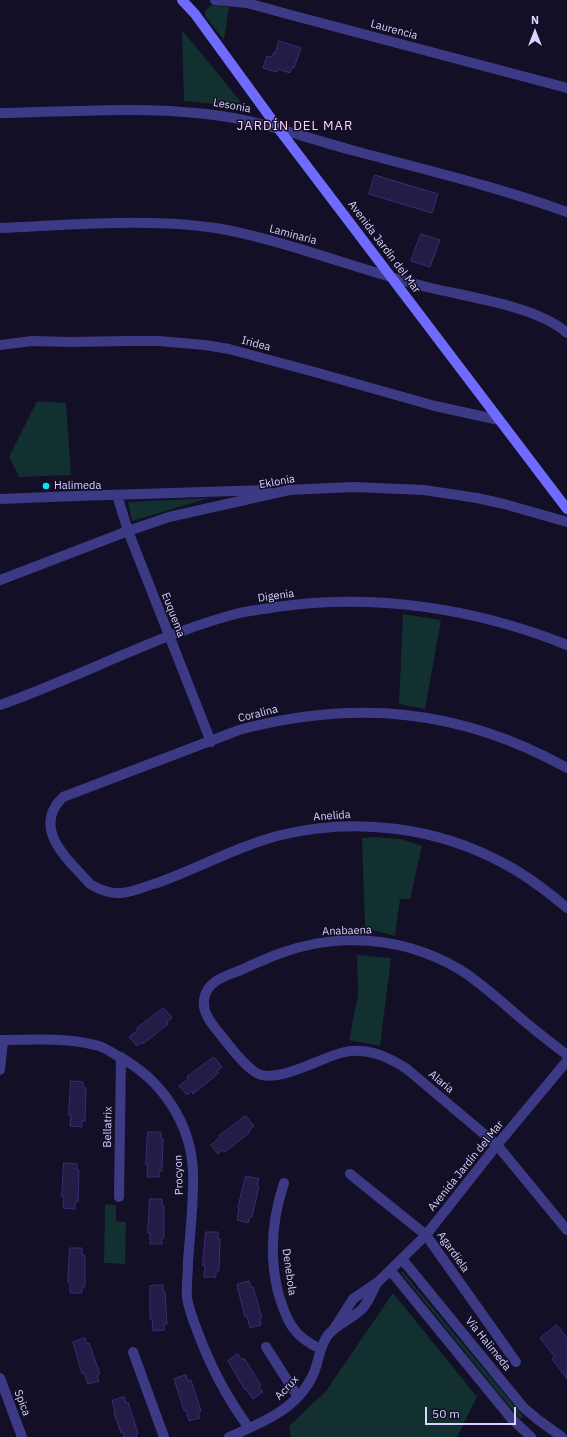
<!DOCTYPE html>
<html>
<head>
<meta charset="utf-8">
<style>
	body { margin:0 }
	#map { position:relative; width:567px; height:1437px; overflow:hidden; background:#130f26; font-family:"IBM Plex Sans",sans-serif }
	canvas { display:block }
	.north { position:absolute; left:515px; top:12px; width:40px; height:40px; -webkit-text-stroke:3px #130f26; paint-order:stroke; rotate:0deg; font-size:11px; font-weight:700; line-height:16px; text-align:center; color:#d9d4ff }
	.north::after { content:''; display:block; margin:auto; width:14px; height:18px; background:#d9d4ff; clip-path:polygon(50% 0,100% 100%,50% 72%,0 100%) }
	.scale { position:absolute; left:425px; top:1407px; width:91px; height:18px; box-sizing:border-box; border:2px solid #d9d4ff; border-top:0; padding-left:5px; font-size:12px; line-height:14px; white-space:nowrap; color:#d9d4ff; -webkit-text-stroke:3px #130f26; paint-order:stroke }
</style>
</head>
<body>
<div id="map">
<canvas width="567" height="1437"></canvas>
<div class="north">N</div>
<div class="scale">50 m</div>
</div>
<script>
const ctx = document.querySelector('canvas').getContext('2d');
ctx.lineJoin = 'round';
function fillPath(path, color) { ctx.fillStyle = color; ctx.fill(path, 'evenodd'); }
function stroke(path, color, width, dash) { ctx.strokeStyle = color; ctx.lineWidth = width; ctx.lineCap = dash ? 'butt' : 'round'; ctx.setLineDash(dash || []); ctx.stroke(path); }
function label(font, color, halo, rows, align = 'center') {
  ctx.font = font + ' "IBM Plex Sans",sans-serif'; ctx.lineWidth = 3; ctx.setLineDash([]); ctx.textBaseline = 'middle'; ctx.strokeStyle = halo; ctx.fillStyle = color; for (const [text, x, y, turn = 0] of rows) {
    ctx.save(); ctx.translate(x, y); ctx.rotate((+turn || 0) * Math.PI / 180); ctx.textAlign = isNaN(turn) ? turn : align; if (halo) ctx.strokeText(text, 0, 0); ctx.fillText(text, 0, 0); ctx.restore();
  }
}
const green = new Path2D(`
	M211,5L229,7L224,40L205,16V11Z
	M182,30L241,102L233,106L184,101Z
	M37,401L66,403L71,475L19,477L9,457Z
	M209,498L132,521L128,502Z
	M403,614L441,620L425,709L399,704Z
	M376,837L401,839L422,846L410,899H400L395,936L365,928L362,838Z
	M357,955L391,958L380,1046L349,1040L358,995Z
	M105,1204L116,1205V1221L126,1222L125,1264L104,1263Z
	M402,1271L522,1415L523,1418H519L401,1273Z
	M393,1293L477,1397L457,1437H291L289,1426L326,1391Z`);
const building = new Path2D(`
	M279,41L301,48L294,68L292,67L290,73L278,69L277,72L263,68L267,56L272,57L274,52L275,53Z
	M375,175L438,194L432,213L369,194Z
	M421,234L440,240L430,267L411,261Z
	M164,1008L172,1018L167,1022L168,1024L143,1044L142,1042L137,1046L129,1037L138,1030L137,1028Z
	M214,1057L222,1067L217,1071L219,1073L193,1094L192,1091L187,1095L179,1086L188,1079L187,1077Z
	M71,1081L83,1082V1088H86L85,1121H82V1127L70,1126L71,1115H69Z
	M246,1116L254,1126L249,1130L250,1132L225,1152L223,1150L218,1154L211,1145L220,1137L219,1136Z
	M148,1132H161V1139H163L162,1171H159V1177H147L148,1165H146Z
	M64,1163L77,1164V1170H79L78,1202H75V1209L63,1208L64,1197H62Z
	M246,1176L259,1179L257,1185L259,1186L252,1217H250L248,1223L237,1220L239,1209L238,1208Z
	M150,1199H162V1206H164V1238H162V1244H150V1233H148Z
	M206,1232H218V1239H220L219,1271H216V1277H204L205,1265H203Z
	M70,1248H82V1255H85V1287H82V1293H70V1282H68Z
	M249,1281L251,1287H253L262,1318H260L261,1325L250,1328L247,1316L245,1317L237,1285Z
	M163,1285V1292H165L167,1324H164V1330L153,1331L152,1319H150V1286Z
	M557,1325L567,1338V1379L552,1359L555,1357L540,1338Z
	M85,1338L87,1344L89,1343L100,1374L97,1375L99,1381L88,1384L84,1373L82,1374L73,1342Z
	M238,1354L242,1360L244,1358L261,1385L259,1387L263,1392L253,1399L246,1389L245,1390L228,1361Z
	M186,1375L188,1381L191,1380L201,1411L198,1412L200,1418L189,1421L186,1410L184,1411L182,1404L174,1379Z
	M124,1397L126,1403L128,1402L138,1433L136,1434L137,1437H124L123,1432L121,1433L114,1412H115L112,1401Z`);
const street = new Path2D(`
	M215,0L247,3L291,15L567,88
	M0,113C69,112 137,106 206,114C257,119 305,138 355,151C426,170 498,187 567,212
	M0,228C73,225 155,217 227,230C296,244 362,271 431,288C469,297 539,307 567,333
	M0,345L32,341L69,342L128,341H159L205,345L229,349L318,373L435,406L499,420
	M117,495L128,531L211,742
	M0,499L76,496L267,490
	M0,580L128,531L169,517L289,490L353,487L424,490L477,498L504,504L567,522
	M0,705C77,678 151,638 228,616C244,611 260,610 276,607C374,593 475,608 567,645
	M567,768C461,709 356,699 239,730L63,797C30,829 69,860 90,884C100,890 110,894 122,893C134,892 145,886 157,883C199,868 238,846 281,835C355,817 436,827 503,863C526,875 547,891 567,908
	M0,1040C33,1040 67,1037 99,1046C106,1048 112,1053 118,1056C161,1079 191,1122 193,1172C194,1202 190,1232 188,1262C188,1274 186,1287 187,1298C189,1309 193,1320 197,1330C210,1366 227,1398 249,1428
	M567,1055C550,1042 533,1029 517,1015C498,999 480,982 459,969C444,960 427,953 410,948C368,936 322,938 281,953C267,958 254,964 241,970C226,976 206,981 204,1000C202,1015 215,1027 223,1038C233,1050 242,1063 255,1072C274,1086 320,1058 341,1053C365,1046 387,1056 407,1069L497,1145L567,1230
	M0,1070L3,1040
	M350,1174L426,1235L516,1362
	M284,1183C272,1219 269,1255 278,1292C286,1320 293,1337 321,1349
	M119,1197L121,1057
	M402,1259L523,1407L537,1419L562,1437
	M390,1270L511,1418L531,1437
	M334,1329L353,1299L378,1282L426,1235L497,1145L567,1061
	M266,1347L298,1397
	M133,1352L164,1437
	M0,1378L22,1437
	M229,1437C262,1423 297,1409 313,1375C319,1362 319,1347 328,1335C337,1324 352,1319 362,1309C368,1303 372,1292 376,1285`);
const secondary = new Path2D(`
	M182,0L195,14L278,128L567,509`);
const markers = [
	[46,486,4,"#00e5ff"]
];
const streetNames = [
	["Laurencia",394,30,15],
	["Lesonia",232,106,10],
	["Laminaria",293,235,15],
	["Avenida Jardín del Mar",384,247,53],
	["Iridea",256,344,15],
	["Eklonia",277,482,-10],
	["Digenia",276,596,-8],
	["Euquema",173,615,69],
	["Coralina",258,714,-14],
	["Anelida",332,816,-4],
	["Anabaena",347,931,-2],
	["Alaria",441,1082,40],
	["Bellatrix",108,1127,-89],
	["Avenida Jardín del Mar",466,1166,-51],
	["Procyon",179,1175,-92],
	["Agardiela",453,1252,55],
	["Denebola",289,1272,82],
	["Vía Halimeda",488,1344,51],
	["Acrux",287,1388,-47],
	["Spica",22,1403,69]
];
const poiNames = [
	["Halimeda",54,486]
];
const quarterNames = [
	["JARDÍN DEL MAR",295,126]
];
fillPath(green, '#12302f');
fillPath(building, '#241b47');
stroke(building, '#3b2d73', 1);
stroke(street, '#3d3a85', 10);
stroke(secondary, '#6f6bff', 10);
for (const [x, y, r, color] of markers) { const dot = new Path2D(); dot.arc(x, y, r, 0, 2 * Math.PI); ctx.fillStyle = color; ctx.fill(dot); stroke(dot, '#130f26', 1.5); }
label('11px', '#d9d4ff', '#130f26', streetNames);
label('11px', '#d9d4ff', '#130f26', poiNames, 'left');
ctx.letterSpacing = '1px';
label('13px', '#ffd6f0', '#130f26', quarterNames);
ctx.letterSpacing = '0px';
</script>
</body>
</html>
